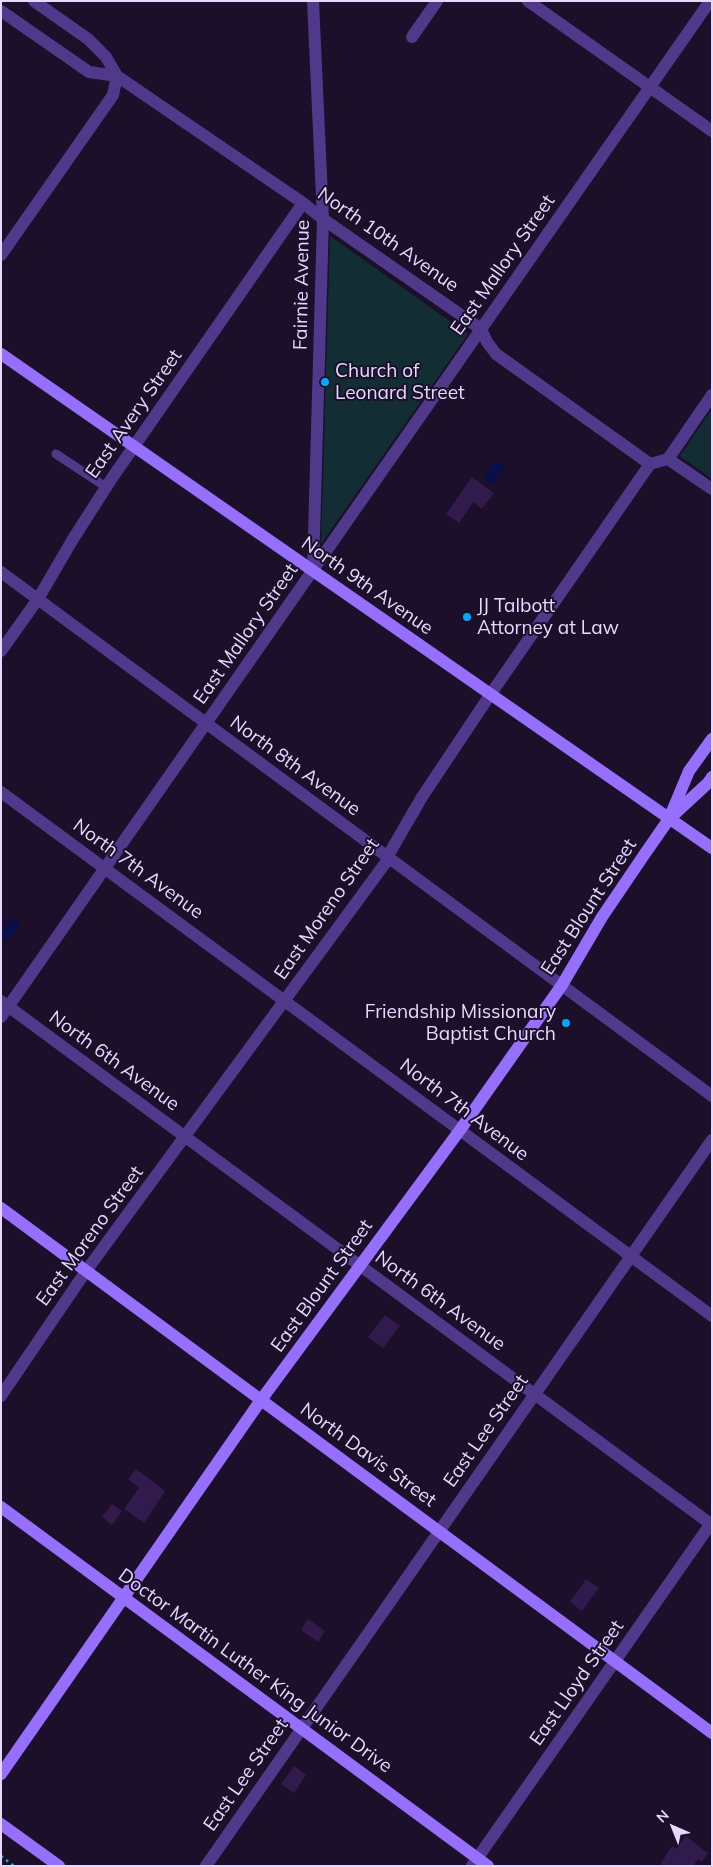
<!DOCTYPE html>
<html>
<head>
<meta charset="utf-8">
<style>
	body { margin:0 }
	#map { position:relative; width:713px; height:1867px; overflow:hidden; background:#1b0f2a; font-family:Mulish,sans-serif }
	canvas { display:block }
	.frame { position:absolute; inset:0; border:2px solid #e6d8ff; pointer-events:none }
	.north { position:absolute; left:648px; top:1802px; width:50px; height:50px; -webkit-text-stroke:4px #1b0f2a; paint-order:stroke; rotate:316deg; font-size:14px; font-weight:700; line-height:20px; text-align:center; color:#e6d8ff }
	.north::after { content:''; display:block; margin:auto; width:18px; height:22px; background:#e6d8ff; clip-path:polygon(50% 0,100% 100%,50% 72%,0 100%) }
</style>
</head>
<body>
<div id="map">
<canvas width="713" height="1867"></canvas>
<div class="frame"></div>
<div class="north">N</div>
</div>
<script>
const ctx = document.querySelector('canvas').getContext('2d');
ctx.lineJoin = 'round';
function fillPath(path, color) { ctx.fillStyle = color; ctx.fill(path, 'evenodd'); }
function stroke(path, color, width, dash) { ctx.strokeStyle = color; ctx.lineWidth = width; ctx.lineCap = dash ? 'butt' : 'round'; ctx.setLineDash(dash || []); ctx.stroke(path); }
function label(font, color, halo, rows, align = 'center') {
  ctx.font = font + ' Mulish,sans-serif'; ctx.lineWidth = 4; ctx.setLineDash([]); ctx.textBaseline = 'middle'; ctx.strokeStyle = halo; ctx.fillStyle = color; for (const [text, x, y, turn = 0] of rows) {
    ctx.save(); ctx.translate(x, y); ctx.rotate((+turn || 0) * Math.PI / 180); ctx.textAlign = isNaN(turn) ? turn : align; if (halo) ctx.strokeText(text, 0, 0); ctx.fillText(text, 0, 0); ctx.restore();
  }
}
const green = new Path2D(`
	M330,236L468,334L321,544Z
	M712,409V479L680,456Z`);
const water = new Path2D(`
	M494,462H499L503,464L504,469L494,482L490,483L485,480V477Z
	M10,920H14L18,922L19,926L8,940H5L1,937V932Z`);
const building = new Path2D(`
	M472,477L494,493L482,509L473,502L459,523L446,514Z
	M385,1315L400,1326L383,1348L368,1337Z
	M136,1469L165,1491L144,1523L124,1509L139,1488L128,1479Z
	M112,1504L122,1511L112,1525L102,1517Z
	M586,1579L599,1588L582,1611L570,1602Z
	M308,1619L325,1631L318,1642L301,1630Z
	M294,1766L306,1775L294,1793L281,1784Z
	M686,1836L708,1853L702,1862L698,1859L693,1866H659L672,1846L676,1849Z`);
const path = new Path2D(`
	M1,1856L14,1866`);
const lane = new Path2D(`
	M56,454L106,487`);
const street = new Path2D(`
	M34,1L88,39L106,57L117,76
	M313,1L323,219L313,570
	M528,1L712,131
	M1,11L89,72L117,76L303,203L323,219L481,329L487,342L496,354L650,464
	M412,37L437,1
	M1,255L113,95L117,76
	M668,459L712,489
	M1,572L712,1096
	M1,651L38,599L73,539L112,478L303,203
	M1,792L712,1316
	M1,1001L712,1525
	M1,1017L710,1
	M1,1396L86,1271L389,858V854L422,797L490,695L650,464L668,459L712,395
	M206,1866L712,1140
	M472,1866L712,1522`);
const secondary = new Path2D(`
	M1,354L712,848
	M671,814L689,771L712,739
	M1,1208L712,1733
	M1,1507L488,1866
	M1,1774L261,1400L460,1130L562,985L602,917L644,855L669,819L708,783L712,777
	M1,1824L59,1866`);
const markers = [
	[325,382,5,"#04a7ff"],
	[467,617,5,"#04a7ff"],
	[566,1023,5,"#04a7ff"]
];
const streetNames = [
	["North 10th Avenue",388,240,35],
	["East Mallory Street",503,265,-55],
	["Fairnie Avenue",302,285,-89],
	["East Avery Street",134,414,-55],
	["North 9th Avenue",367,586,35],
	["East Mallory Street",246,634,-55],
	["North 8th Avenue",295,766,36],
	["North 7th Avenue",138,869,36],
	["East Blount Street",589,907,-57],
	["East Moreno Street",327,909,-55],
	["North 6th Avenue",114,1061,36],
	["North 7th Avenue",464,1110,37],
	["East Moreno Street",90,1236,-54],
	["East Blount Street",322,1286,-54],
	["North 6th Avenue",440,1301,36],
	["East Lee Street",486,1431,-55],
	["North Davis Street",368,1455,36],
	["Doctor Martin Luther King Junior Drive",255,1671,36],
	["East Lloyd Street",577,1683,-55],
	["East Lee Street",246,1775,-55]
];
const poiNames = [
	["Church of",335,371],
	["Leonard Street",335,393],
	["JJ Talbott",477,606],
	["Attorney at Law",477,628],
	["Friendship Missionary",556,1012,"right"],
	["Baptist Church",556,1034,"right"]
];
fillPath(green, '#122d34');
fillPath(water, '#080f4a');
fillPath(building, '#311a4c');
stroke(path, '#2aa5c2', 2.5, [2.5, 4]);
stroke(lane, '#50388b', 9);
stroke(street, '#50388b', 12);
stroke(secondary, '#976fff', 12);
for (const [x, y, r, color] of markers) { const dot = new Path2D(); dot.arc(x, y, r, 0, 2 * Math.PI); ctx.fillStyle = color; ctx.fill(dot); stroke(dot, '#1b0f2a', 2); }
label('19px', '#e6d8ff', '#1b0f2a', streetNames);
label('19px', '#e6d8ff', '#1b0f2a', poiNames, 'left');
</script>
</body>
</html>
